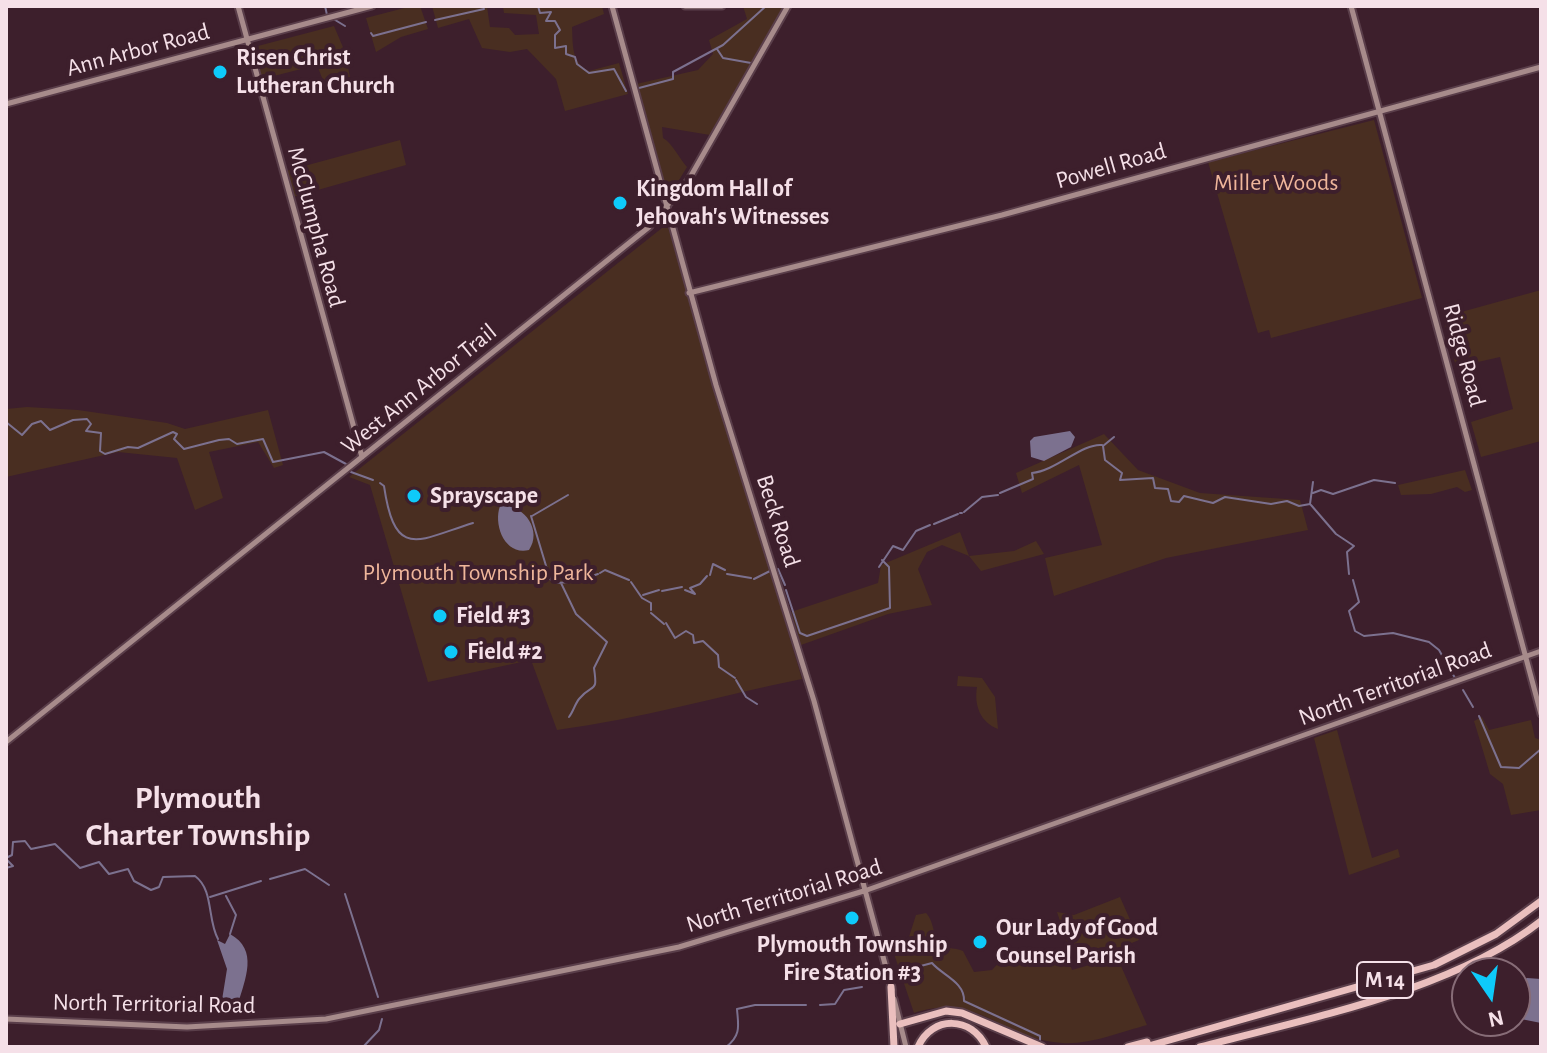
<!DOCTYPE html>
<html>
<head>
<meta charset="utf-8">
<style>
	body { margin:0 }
	#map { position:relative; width:1547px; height:1053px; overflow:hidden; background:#3d1f2c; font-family:"Alegreya Sans",sans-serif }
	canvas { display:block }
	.frame { position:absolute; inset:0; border:8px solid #f5e0e8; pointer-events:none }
	.north { position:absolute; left:1451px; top:957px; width:80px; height:80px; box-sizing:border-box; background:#3d1f2c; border:2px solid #876c77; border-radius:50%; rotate:167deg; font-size:22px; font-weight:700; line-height:32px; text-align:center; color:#f5e0e8 }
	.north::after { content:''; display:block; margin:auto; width:28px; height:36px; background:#0ecafa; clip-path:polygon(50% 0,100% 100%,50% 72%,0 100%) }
</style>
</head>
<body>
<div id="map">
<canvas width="1547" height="1053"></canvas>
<div class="frame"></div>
<div class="north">N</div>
</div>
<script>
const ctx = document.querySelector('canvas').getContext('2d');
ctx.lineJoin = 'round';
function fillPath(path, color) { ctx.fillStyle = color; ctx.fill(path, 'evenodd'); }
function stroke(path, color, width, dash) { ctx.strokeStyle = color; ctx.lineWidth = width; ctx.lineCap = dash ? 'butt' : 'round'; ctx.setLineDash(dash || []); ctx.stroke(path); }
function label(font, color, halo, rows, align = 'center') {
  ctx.font = font + ' "Alegreya Sans",sans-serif'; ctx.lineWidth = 8; ctx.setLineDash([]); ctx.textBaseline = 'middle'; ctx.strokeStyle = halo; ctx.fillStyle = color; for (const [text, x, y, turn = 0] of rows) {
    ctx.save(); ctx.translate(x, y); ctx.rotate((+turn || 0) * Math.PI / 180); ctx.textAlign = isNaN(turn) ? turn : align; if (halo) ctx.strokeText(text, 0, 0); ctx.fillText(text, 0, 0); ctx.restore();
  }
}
const green = new Path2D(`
	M412,6H420L428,29L401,37L376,52L366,18Z
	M432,6H602L604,14L572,27C573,45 571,62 589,71L619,63L628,94L565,111L556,79L527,49L510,52L482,48L469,19L438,28ZM487,7H503L504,13L536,15L539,34L515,35L509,28L490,27Z
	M743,6H785L710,135L662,127L663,138C673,144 679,158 687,167L673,190H664L636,84L698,70L713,54L709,40L747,19Z
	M334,26L345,52L350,77L324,83L317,65L262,79L254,47Z
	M1374,120L1422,298L1271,338L1269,330L1258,333L1208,162Z
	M400,140L406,165L293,197L286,171Z
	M667,224L802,679C719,696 640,719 557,730L531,660L428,682L370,485L349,477Z
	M1541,290V441L1481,457L1471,422L1513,409L1500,357L1456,367L1443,317Z
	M27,407L78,410L167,423L185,429L268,410L283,465L274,468L258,442L209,452L223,498L195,510L177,458L118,452L6,477V409Z
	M1104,434L1138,470L1200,493L1300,500L1308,530L1166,558L1054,596L1045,558L1102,545L1079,465L1022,493L1016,473Z
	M1465,470L1472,490L1465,492L1457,487L1431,494L1401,495L1398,485Z
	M960,532L969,556L1014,551L1036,541L1044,554L981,571L969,556L942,545L927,552L918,569L932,605L888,614L801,645L791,612L878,583L881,565Z
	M958,676L982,678L995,697L998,729C980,722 974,705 977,687L957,686Z
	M1482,717L1489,730L1531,720L1535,738L1541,740V810L1511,815L1503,784L1490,774L1474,721Z
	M1337,730L1372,858L1398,849L1400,857L1349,875L1314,738Z
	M1120,897L1139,940L1075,966L1057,912L1074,915Z
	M926,913C935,922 932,938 942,945C948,949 956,948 963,951L974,972L992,970L1004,957L1020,961L1065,949L1072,970L1103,961L1121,966L1147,1025C1121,1032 1089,1045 1062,1043C1001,1039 979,992 914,1013L891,945L908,940L916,915Z`);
const water = new Path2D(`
	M1070,431L1075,437L1071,447L1044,461L1031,457L1030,441L1034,437Z
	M500,506C523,503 543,530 529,550C505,556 493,525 500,506Z
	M230,934C259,950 245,979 238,1004L227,1009L222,1000L227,969L217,940L225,944Z
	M1527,978L1541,979V1023L1521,1019L1500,1029L1498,1021H1515V985Z`);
const stream = new Path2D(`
	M325,6L327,15L345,26
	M512,6H519
	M538,6L540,13L551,12L546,21H555L560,30L555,35V48L566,46V54L575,57L577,64L589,73L614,69L626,91
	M936,6H947
	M963,6H969
	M486,7L496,6
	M435,20L484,9
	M371,33L373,36L426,22
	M717,49L723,58L751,63
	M639,88L673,79V72L723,45L766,6
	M6,422L22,435L32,424L41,421L50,430L73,420L87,419L91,424L86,431L101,433L100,451L105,454L128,447L138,448L173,432L177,434L174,439L184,449L219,440L229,439L237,444L263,439L273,462L324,452L346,464
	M1103,446L1105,460L1122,473L1120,480L1153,478L1155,488L1168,489L1171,501L1179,502L1184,496L1213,503L1225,497L1271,504L1287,501L1299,506L1310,504
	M1103,446L1114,437
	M351,472L373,480
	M380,483L384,486C395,561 418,540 473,523
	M1000,493L1033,479L1032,473C1056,471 1082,443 1102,445
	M1313,493L1321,490L1333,494L1374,480L1395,483
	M1310,504L1313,482
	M1311,505L1336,534L1354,546L1347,552L1349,574
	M964,512L982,497L998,495
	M960,513H962
	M531,516L550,579L555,583L571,582
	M532,516L568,495
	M934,524L958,514
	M879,567L893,546L903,550L916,531L930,525
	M778,569L785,585
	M600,573L605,570L629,580
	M727,574L751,578
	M710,575L713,564L725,570
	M586,578L598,574
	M754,579L770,571
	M1353,580L1359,602L1349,611L1355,631L1364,636L1393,633L1429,642L1439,650L1455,678
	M631,582L642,598L651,603V610
	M561,583L576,614L607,642L594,668C598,695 593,682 579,699C575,704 573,712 569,717
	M685,590L695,594L690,588L700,584L707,576
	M786,590L800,633L807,636L890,608L889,567L882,560
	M662,591L682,587
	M643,595L659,590
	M651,613L664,624
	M666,623L675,638L686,631L693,635L694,643L703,641L718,655L719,667L735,678
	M736,680L746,697L757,704
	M1463,690L1473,707
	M1479,716L1501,767L1519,768L1541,749
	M6,858L12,855L13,842L25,841L31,849L55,844L80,868L99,862L109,874L128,869L134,881L151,890L159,887L163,877L195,876C214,890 207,919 218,939
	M6,859L13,866L6,868
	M270,879L305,869L329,885
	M345,894L378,997
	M226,896L236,915L230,934
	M210,897L261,881
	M898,972L932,963C942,975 965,982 964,1001L1040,1036V1040
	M820,1005L835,1004L844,990L862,987
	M357,1010L398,1001
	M363,1047L379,1030L382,1019
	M726,1047C742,1035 738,1024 737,1009L755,1005H806`);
const secondary = new Path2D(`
	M238,6L362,457
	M612,6L716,385L814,701L892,990
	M685,6H722
	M1351,6L1541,714
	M6,104L372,6
	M689,293L1002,215L1541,67
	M6,742L649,227L688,181L788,6
	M894,999L906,1047
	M6,1019L187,1027L326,1019L679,947L867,890L1541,651`);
const highway = new Path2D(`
	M891,987L894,1047
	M900,1024L946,1011L962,1013L1042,1047
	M918,1047C932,1015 972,1016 986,1047
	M1128,1047L1147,1042
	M1145,1047L1434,965L1496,934L1541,901
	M1200,1047C1308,1018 1452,991 1541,921`);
const markers = [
	[220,72,8,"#0ecafa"],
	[620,203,8,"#0ecafa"],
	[414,496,8,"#0ecafa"],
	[440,616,8,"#0ecafa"],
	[451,652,8,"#0ecafa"],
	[852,918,8,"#0ecafa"],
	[980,942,8,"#0ecafa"]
];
const shields = [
	[1385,980,56]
];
const shieldNames = [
	["M 14",1385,980]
];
const streetNames = [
	["Ann Arbor Road",138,50,-15],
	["Powell Road",1111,166,-16],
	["McClumpha Road",316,227,75],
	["Ridge Road",1464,355,75],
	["West Ann Arbor Trail",419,389,-39],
	["Beck Road",778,521,72],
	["North Territorial Road",1395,684,-20],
	["North Territorial Road",784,896,-17],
	["North Territorial Road",154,1004,1]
];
const poiNames = [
	["Risen Christ",236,58],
	["Lutheran Church",236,86],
	["Kingdom Hall of",636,189],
	["Jehovah's Witnesses",636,217],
	["Sprayscape",430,496],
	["Field #3",456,616],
	["Field #2",467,652],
	["Our Lady of Good",996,928],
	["Counsel Parish",996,956],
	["Plymouth Township",852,945,"center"],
	["Fire Station #3",852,973,"center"]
];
const parkNames = [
	["Miller Woods",1276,183],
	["Plymouth Township Park",478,573]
];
const districtNames = [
	["Plymouth",198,798],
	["Charter Township",198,835]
];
fillPath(green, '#492e21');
fillPath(water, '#7c718f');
stroke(stream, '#7c718f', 2);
stroke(secondary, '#5a3e4a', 9);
stroke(highway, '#5a3e4a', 11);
stroke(secondary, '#a78b8b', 5);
stroke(highway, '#eabfbe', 7);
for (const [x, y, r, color] of markers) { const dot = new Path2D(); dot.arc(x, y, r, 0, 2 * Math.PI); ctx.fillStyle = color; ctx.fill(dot); stroke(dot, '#3d1f2c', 3); }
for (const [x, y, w] of shields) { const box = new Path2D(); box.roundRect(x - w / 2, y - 18, w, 36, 6); ctx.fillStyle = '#3d1f2c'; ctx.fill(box); stroke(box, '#f5e0e8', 2); }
label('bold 22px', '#f5e0e8', null, shieldNames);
label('24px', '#f5e0e8', '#3d1f2c', streetNames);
label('bold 24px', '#f5e0e8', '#3d1f2c', poiNames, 'left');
label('24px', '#efb69b', '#3d1f2c', parkNames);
label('bold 32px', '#f5e0e8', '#3d1f2c', districtNames);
</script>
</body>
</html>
